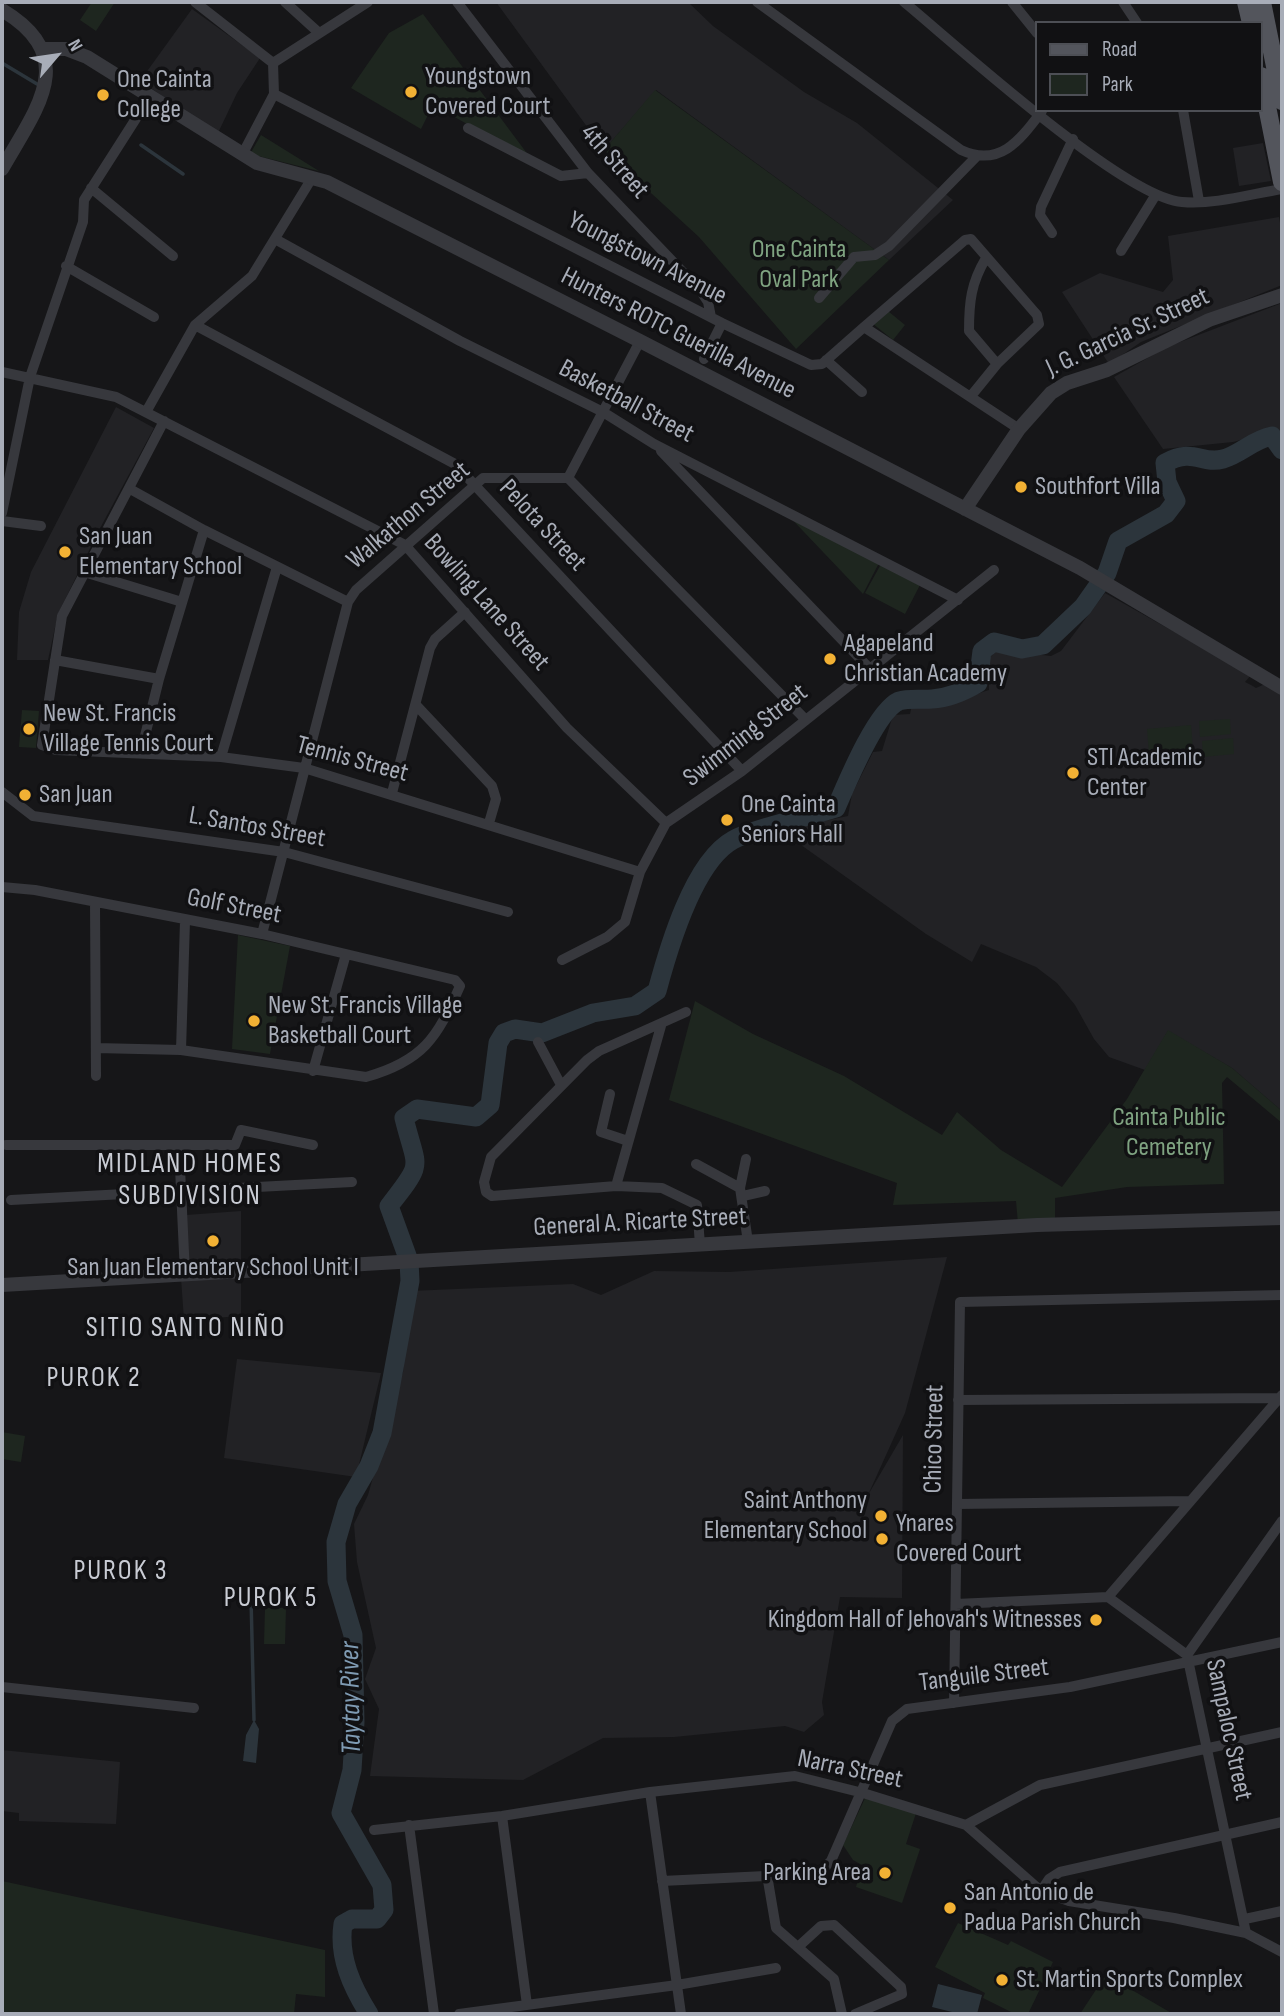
<!DOCTYPE html>
<html>
<head>
<meta charset="utf-8">
<style>
	body { margin:0 }
	#map { position:relative; width:1284px; height:2016px; overflow:hidden; background:#161618; font-family:"Sofia Sans Condensed",sans-serif }
	canvas { display:block }
	.frame { position:absolute; inset:0; border:4px solid #a8adb8; pointer-events:none }
	.legend { position:absolute; left:1035px; top:21px; width:228px; height:91px; box-sizing:border-box; background:#111113; border:2px solid #4d4f55; margin:0; padding:9px 12px; list-style:none; font-size:21px; color:#a8adb8 }
	.legend li { display:flex; align-items:center; gap:14px; height:35px }
	.legend b { width:35px; border:2px solid #4d4f55 }
	.north { position:absolute; left:21px; top:21px; width:70px; height:70px; -webkit-text-stroke:5px #111113; paint-order:stroke; rotate:61deg; font-size:19px; font-weight:700; line-height:28px; text-align:center; color:#a8adb8 }
	.north::after { content:''; display:block; margin:auto; width:24px; height:32px; background:#a8adb8; clip-path:polygon(50% 0,100% 100%,50% 72%,0 100%) }
</style>
</head>
<body>
<div id="map">
<canvas width="1284" height="2016"></canvas>
<div class="frame"></div>
<ul class="legend">
<li><b style="height:9px;background:#53555c"></b>Road</li>
<li><b style="height:19px;background:#1e261f"></b>Park</li>
</ul>
<div class="north">N</div>
</div>
<script>
const ctx = document.querySelector('canvas').getContext('2d');
ctx.lineJoin = 'round';
function fillPath(path, color) { ctx.fillStyle = color; ctx.fill(path, 'evenodd'); }
function stroke(path, color, width, dash) { ctx.strokeStyle = color; ctx.lineWidth = width; ctx.lineCap = dash ? 'butt' : 'round'; ctx.setLineDash(dash || []); ctx.stroke(path); }
function label(font, color, halo, rows, align = 'center') {
  ctx.font = font + ' "Sofia Sans Condensed",sans-serif'; ctx.lineWidth = 7; ctx.setLineDash([]); ctx.textBaseline = 'middle'; ctx.strokeStyle = halo; ctx.fillStyle = color; for (const [text, x, y, turn = 0] of rows) {
    ctx.save(); ctx.translate(x, y); ctx.rotate((+turn || 0) * Math.PI / 180); ctx.textAlign = isNaN(turn) ? turn : align; if (halo) ctx.strokeText(text, 0, 0); ctx.fillText(text, 0, 0); ctx.restore();
  }
}
const built = new Path2D(`
	M496,2H688L713,26L804,92L857,123L953,200L889,260L656,90L604,150Z
	M192,9L260,58L237,93L218,133L140,81Z
	M1263,143L1271,181L1239,186L1233,148Z
	M1279,217L1282,234V285L1141,342L1109,364L1062,292L1100,273L1163,292L1173,280L1168,236Z
	M1282,303V440L1276,431L1233,442L1163,449L1114,377L1167,347Z
	M116,407L154,428L98,532L58,614L48,660H17L19,612L31,572Z
	M1105,593L1251,675L1245,682L1251,685L1256,688L1265,684L1282,694V1111L1232,1068L1168,1031L1145,1070L1109,1057L1094,1039L1075,1005L1057,983L1036,967L981,944L972,962L926,934L780,830L848,816L852,794L873,752L882,751L893,715L910,714L912,705L954,701L989,690V658L998,650L1051,656L1061,651Z
	M241,1211V1266L186,1271V1215Z
	M947,1257L905,1413L868,1495L903,1435L902,1598L840,1597L822,1702L824,1715L804,1732L785,1726L674,1737L603,1738L523,1780L370,1776L379,1709L365,1679L376,1648L357,1562L354,1524L368,1495L403,1372L410,1291L573,1284L601,1295L654,1271L729,1272Z
	M241,1275V1316L184,1320L181,1278Z
	M237,1359L381,1373L356,1477L224,1458Z
	M2,1750L120,1762L116,1824L19,1821V1813L2,1811Z`);
const green = new Path2D(`
	M92,2H115L96,31L80,20Z
	M423,14L526,152L528,158L433,105L421,129L351,88L389,33Z
	M655,90L889,260L796,349L699,237L604,150Z
	M261,135L319,171L250,154Z
	M888,311L905,325L893,340L872,323Z
	M784,511L879,563L863,594Z
	M881,564L920,585L905,614L865,593Z
	M22,710L39,711L36,748L19,747Z
	M1230,719L1231,734L1200,737L1199,721Z
	M1191,725L1193,750L1149,754L1147,729Z
	M1233,738L1234,754L1203,757L1202,741Z
	M238,935L290,946L270,1054L232,1049Z
	M695,1001L753,1034L844,1076L942,1135L957,1112L1001,1150L1062,1187L1127,1099L1168,1030L1232,1068L1282,1111V1123L1227,1077L1222,1083L1224,1184L1127,1187L1055,1198V1222L1018,1224L1016,1201L893,1205L897,1183L669,1100Z
	M2,1432L25,1436L21,1462L2,1459Z
	M265,1608H286L285,1644H264Z
	M867,1794L917,1810L906,1844L920,1849L902,1903L856,1887L862,1865L853,1860L843,1845Z
	M2,1881L325,1950V1997L296,1994L294,2014H4Z
	M958,1923L1008,1945L1011,1941L1053,1962L1028,2014H1015L983,1998L985,1993L935,1967Z
	M1105,1976H1108L1173,2014H1080Z`);
const water = new Path2D(`
	M254,1720L259,1729L256,1763L243,1761L246,1735Z
	M938,1984L982,1995L977,2014H960L932,2007Z`);
const stream = new Path2D(`
	M2,63L37,84
	M141,145L183,174
	M251,1598L254,1720`);
const river = new Path2D(`
	M369,2014C352,1987 338,1957 343,1924L352,1919H377L384,1910L382,1885L341,1813L352,1770L355,1722L353,1635L337,1581L336,1542L347,1504L369,1466L382,1433L410,1281L409,1261L389,1206C425,1160 417,1171 404,1118L417,1109L476,1117L490,1105L498,1043L504,1033L515,1029L542,1033L593,1013L635,1006L657,991C668,950 693,862 733,840C755,828 808,817 836,808C846,785 876,711 899,701C909,698 922,700 932,699C949,698 963,692 978,683L982,651L994,642L1022,649L1043,645L1083,607L1107,573L1118,541L1166,514L1176,501L1167,482L1165,463C1194,447 1201,465 1223,459C1241,454 1252,440 1272,436L1282,450`);
const minor = new Path2D(`
	M195,2L273,63
	M285,2L318,32
	M457,2L588,173L700,290L708,302L711,317
	M757,2L961,150C1000,168 1020,140 1042,111
	M904,2C956,45 1124,198 1182,202C1214,205 1251,194 1282,189
	M1012,2L1037,33
	M1123,2L1137,23
	M274,94L722,323L811,365L822,364L864,327L1019,429
	M1183,110L1199,201
	M468,128L561,176L588,173
	M242,155L274,94L273,63L368,2
	M91,188L173,256
	M1052,233L1040,215L1041,207L1073,139
	M275,239L460,341L603,412L654,444L958,600
	M1121,251L1155,196
	M986,258C971,283 969,302 969,331L997,364
	M66,266L154,317
	M819,298L854,257L875,255L889,246L976,157
	M195,325L455,464L742,771
	M864,327L965,240L971,239L1037,315L1039,324L997,364L971,396
	M704,359L722,323
	M826,360L862,392
	M2,372L116,397L405,545L567,728L666,823
	M146,412L195,325L252,276L312,178
	M164,421L62,616L42,745L56,750L221,757L304,768L640,872
	M661,451L870,669
	M568,478L805,719
	M130,489L204,530L348,602
	M2,513L30,377L83,222L84,200L151,95
	M2,521L41,526
	M84,572L182,602
	M55,660L159,679
	M416,705L492,786L496,799L489,823
	M141,752L159,679L204,530
	M221,757L277,567
	M2,792L33,816L284,852L508,912
	M392,793L430,648L435,639L465,612
	M2,887L35,890L262,934L455,980L460,986C437,1038 423,1061 366,1077L181,1050L96,1048
	M95,902L96,1076
	M262,934L348,602L356,590L483,478H568L640,341
	M562,960L607,937L625,922L640,872L666,823L742,771L994,570
	M686,1012L599,1051L587,1060L491,1157L484,1182L486,1192L492,1196L616,1186L662,1188L697,1205L700,1245
	M538,1042L561,1085
	M181,1050L185,921
	M313,1071L346,954
	M610,1094L601,1132L628,1141
	M6,1145H235L241,1130L313,1145
	M179,1147L185,1274
	M746,1159L740,1188L748,1242
	M696,1164L740,1188
	M616,1186L661,1026
	M743,1196L765,1191
	M11,1200L352,1182
	M958,1400L1279,1398L1282,1401
	M957,1504L1189,1501
	M1108,1597L1282,1395
	M956,1604L1108,1597L1187,1655
	M2,1687L194,1708
	M954,1703L960,1302L1282,1295
	M650,1792L681,2014
	M502,1816L527,2005
	M409,1825L434,2014
	M966,1825L1040,1785L1282,1732
	M374,1830L502,1816L650,1792L795,1776L863,1793L966,1825L1041,1891L1069,1901L1174,1918L1246,1933L1282,1952
	M767,1875L776,1928L834,1979L842,2014
	M662,1881L807,1874L821,1871L831,1861L892,1721L907,1709L1070,1687L1282,1642
	M1041,1891L1049,1879L1060,1872L1282,1822
	M1245,1919L1282,1911
	M1246,1933L1187,1655L1282,1521
	M798,1947L821,1926L834,1925L901,1987L902,1994L855,2014
	M459,2014L677,1985L776,1968`);
const tertiary = new Path2D(`
	M2,10C81,57 36,109 2,169
	M44,49H66L87,57L257,163L327,182L640,341L1080,568L1282,688
	M965,509L1019,429L1051,393L1067,383L1107,370L1209,320L1282,295
	M2,1285L1037,1225L1282,1218`);
const primary = new Path2D(`
	M1246,2L1251,23
	M1262,2L1282,101
	M1261,76L1282,182`);
const markers = [
	[411,92,7,"#f2b134"],
	[103,95,7,"#f2b134"],
	[1021,487,7,"#f2b134"],
	[65,552,7,"#f2b134"],
	[830,659,7,"#f2b134"],
	[29,729,7,"#f2b134"],
	[1073,773,7,"#f2b134"],
	[25,795,7,"#f2b134"],
	[727,820,7,"#f2b134"],
	[254,1021,7,"#f2b134"],
	[213,1241,7,"#f2b134"],
	[881,1516,7,"#f2b134"],
	[882,1539,7,"#f2b134"],
	[1096,1620,7,"#f2b134"],
	[885,1873,7,"#f2b134"],
	[950,1908,7,"#f2b134"],
	[1002,1980,7,"#f2b134"]
];
const poiNames = [
	["Youngstown",425,77],
	["Covered Court",425,107],
	["One Cainta",117,80],
	["College",117,110],
	["Southfort Villa",1035,487],
	["San Juan",79,537],
	["Elementary School",79,567],
	["Agapeland",844,644],
	["Christian Academy",844,674],
	["New St. Francis",43,714],
	["Village Tennis Court",43,744],
	["STI Academic",1087,758],
	["Center",1087,788],
	["San Juan",39,795],
	["One Cainta",741,805],
	["Seniors Hall",741,835],
	["New St. Francis Village",268,1006],
	["Basketball Court",268,1036],
	["San Juan Elementary School Unit I",213,1268,"center"],
	["Saint Anthony",867,1501,"right"],
	["Elementary School",867,1531,"right"],
	["Ynares",896,1524],
	["Covered Court",896,1554],
	["Kingdom Hall of Jehovah's Witnesses",1082,1620,"right"],
	["Parking Area",871,1873,"right"],
	["San Antonio de",964,1893],
	["Padua Parish Church",964,1923],
	["St. Martin Sports Complex",1016,1980]
];
const streetNames = [
	["4th Street",614,162,49],
	["Youngstown Avenue",647,259,27],
	["J. G. Garcia Sr. Street",1128,333,-25],
	["Hunters ROTC Guerilla Avenue",678,334,27],
	["Basketball Street",626,402,28],
	["Walkathon Street",409,516,-40],
	["Pelota Street",542,526,47],
	["Bowling Lane Street",486,603,48],
	["Swimming Street",746,736,-38],
	["Tennis Street",352,760,15],
	["L. Santos Street",257,828,10],
	["Golf Street",234,907,11],
	["General A. Ricarte Street",640,1223,-3],
	["Chico Street",935,1439,-89],
	["Tanguile Street",984,1676,-7],
	["Sampaloc Street",1228,1730,78],
	["Narra Street",850,1770,12]
];
const parkNames = [
	["One Cainta",799,250],
	["Oval Park",799,280],
	["Cainta Public",1169,1118],
	["Cemetery",1169,1148]
];
const neighbourhoodNames = [
	["MIDLAND HOMES",190,1165],
	["SUBDIVISION",190,1197],
	["SITIO SANTO NIÑO",186,1329],
	["PUROK 2",94,1379],
	["PUROK 3",121,1572],
	["PUROK 5",271,1599]
];
const waterNames = [
	["Taytay River",352,1698,-91]
];
fillPath(built, '#222225');
fillPath(green, '#1e261f');
fillPath(water, '#2c353c');
stroke(stream, '#2c353c', 3.5);
stroke(river, '#2c353c', 19);
stroke(minor, '#37383d', 10);
stroke(tertiary, '#37383d', 14);
stroke(primary, '#53555c', 18);
for (const [x, y, r, color] of markers) { const dot = new Path2D(); dot.arc(x, y, r, 0, 2 * Math.PI); ctx.fillStyle = color; ctx.fill(dot); stroke(dot, '#111113', 2.5); }
label('26px', '#a8adb8', '#111113', poiNames, 'left');
label('26px', '#a8adb8', '#111113', streetNames);
label('26px', '#7fa381', '#111113', parkNames);
ctx.letterSpacing = '2px';
label('28px', '#c9ccd4', '#111113', neighbourhoodNames);
ctx.letterSpacing = '0px';
label('italic 28px', '#7f9bb3', '#111113', waterNames);
</script>
</body>
</html>
